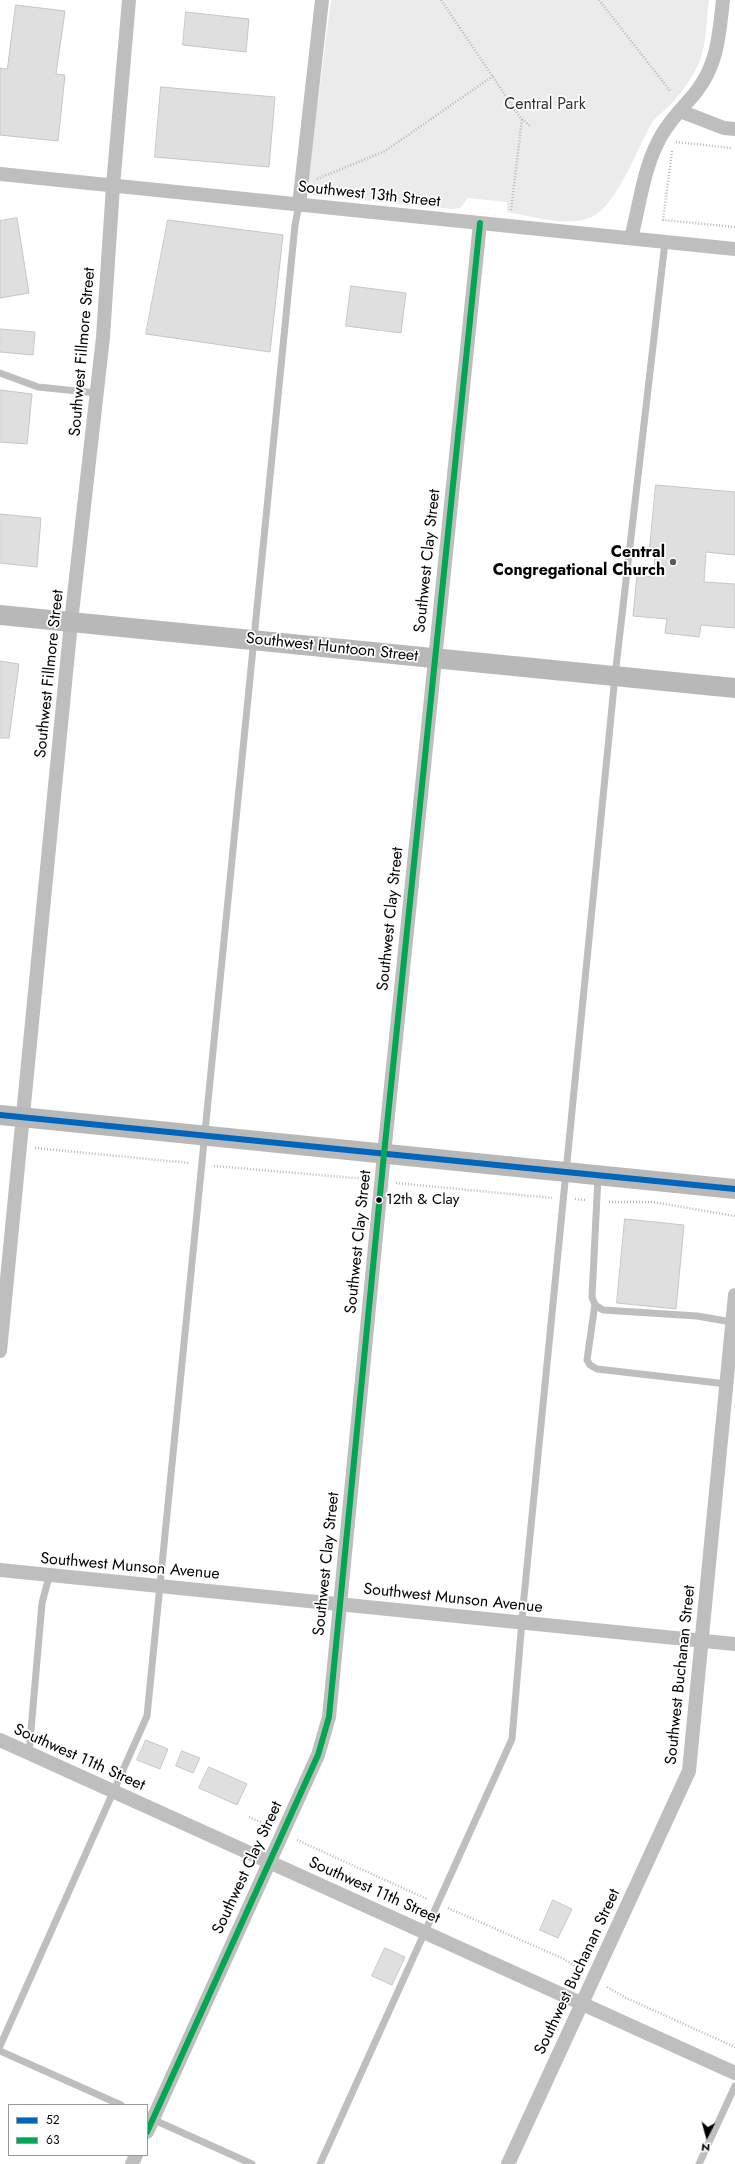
<!DOCTYPE html>
<html>
<head>
<meta charset="utf-8">
<style>
	body { margin:0 }
	#map { position:relative; width:735px; height:2164px; overflow:hidden; background:#fff; font-family:Jost,sans-serif }
	canvas { display:block }
	.legend { position:absolute; left:8px; top:2104px; width:140px; height:52px; box-sizing:border-box; background:#fff; border:1px solid #999; margin:0; padding:5px 7px; list-style:none; font-size:12px; color:#000 }
	.legend li { display:flex; align-items:center; gap:8px; height:20px }
	.legend b { width:20px; border:1px solid #999 }
	.north { position:absolute; left:687px; top:2116px; width:40px; height:40px; -webkit-text-stroke:3px #fff; paint-order:stroke; rotate:186deg; font-size:11px; font-weight:700; line-height:16px; text-align:center; color:#000 }
	.north::after { content:''; display:block; margin:auto; width:14px; height:18px; background:#000; clip-path:polygon(50% 0,100% 100%,50% 72%,0 100%) }
</style>
</head>
<body>
<div id="map">
<canvas width="735" height="2164"></canvas>
<ul class="legend">
<li><b style="height:5px;background:#0065bd"></b>52</li>
<li><b style="height:5px;background:#00a651"></b>63</li>
</ul>
<div class="north">N</div>
</div>
<script>
const ctx = document.querySelector('canvas').getContext('2d');
ctx.lineJoin = 'round';
function fillPath(path, color) { ctx.fillStyle = color; ctx.fill(path, 'evenodd'); }
function stroke(path, color, width, dash) { ctx.strokeStyle = color; ctx.lineWidth = width; ctx.lineCap = dash ? 'butt' : 'round'; ctx.setLineDash(dash || []); ctx.stroke(path); }
function label(font, color, halo, rows, align = 'center') {
  ctx.font = font + ' Jost,sans-serif'; ctx.lineWidth = 3.5; ctx.setLineDash([]); ctx.textBaseline = 'middle'; ctx.strokeStyle = halo; ctx.fillStyle = color; for (const [text, x, y, turn = 0] of rows) {
    ctx.save(); ctx.translate(x, y); ctx.rotate((+turn || 0) * Math.PI / 180); ctx.textAlign = isNaN(turn) ? turn : align; if (halo) ctx.strokeText(text, 0, 0); ctx.fillText(text, 0, 0); ctx.restore();
  }
}
const green = new Path2D(`
	M331,0H709C706,19 707,42 700,60C694,76 681,94 669,106C663,112 656,116 652,123C637,148 618,204 592,217C567,228 532,216 507,212V202L468,198L460,208L453,209L308,195L307,184Z`);
const building = new Path2D(`
	M16,5L65,11L56,74L65,75L58,141L0,135V68L7,69Z
	M186,12L249,19L246,52L183,45Z
	M161,87L275,97L269,167L155,157Z
	M17,218L29,293L0,298V221Z
	M168,220L283,235L270,352L146,334Z
	M351,286L406,293L401,333L346,326Z
	M0,329L35,332L33,355L0,352Z
	M0,390L32,394L27,444L0,442Z
	M656,485L735,492V555L706,552L704,582L735,584V628L701,625L699,637L665,633L667,619L633,616L637,575L654,577L655,548L650,547Z
	M0,514L41,518L37,567L0,563Z
	M0,661L19,664L9,738H0Z
	M625,1219L684,1225L676,1309L617,1303Z
	M146,1740L168,1749L160,1769L137,1760Z
	M182,1751L200,1758L193,1773L176,1766Z
	M209,1767L247,1784L237,1805L199,1788Z
	M553,1900L572,1909L558,1938L540,1930Z
	M385,1948L405,1957L392,1985L372,1976Z`);
const path = new Path2D(`
	M441,0L520,117L531,127
	M599,0L671,92
	M676,142L732,148
	M672,151L663,220L735,227
	M317,179L385,151L493,76
	M511,210L522,119
	M35,1148L189,1163
	M214,1166L367,1179
	M396,1183L552,1198
	M575,1199L586,1200
	M609,1202H652L735,1216
	M249,1817L269,1826
	M297,1840L427,1899
	M448,1908L562,1958L581,1970
	M607,1987L626,1998L735,2047`);
const service = new Path2D(`
	M0,373L38,387L97,393
	M598,1176L592,1297L595,1305L603,1310L697,1316L732,1322
	M595,1304L587,1360L590,1365L597,1369L727,1384
	M29,1753L42,1603L49,1577
	M0,2046L147,1716L295,225L299,205
	M0,2051L121,2105
	M152,2119L252,2164
	M320,2164L512,1739L524,1597L615,676L665,242
	M699,2164L735,2086`);
const minor = new Path2D(`
	M680,111L724,128L735,129
	M0,174L735,249
	M299,205L322,0
	M631,238C639,208 643,172 657,144C666,124 682,109 696,92C718,64 719,35 723,0
	M0,1351L71,622L103,337L113,186L129,0
	M0,1570L735,1644
	M0,1740L735,2073
	M147,2132L318,1755L329,1717L384,1154L480,223
	M132,2164L136,2155
	M508,2164L689,1771L735,1295`);
const secondary = new Path2D(`
	M0,615L735,688
	M0,1115L735,1189`);
const bus1 = new Path2D(`
	M0,1115L735,1189`);
const bus2 = new Path2D(`
	M147,2132L318,1755L329,1717L384,1154L480,223`);
const markers = [
	[673,562,4,"#595959"],
	[379,1200,3.5,"#000"]
];
const busNames = [
	["12th & Clay",386,1200]
];
const parkNames = [
	["Central Park",545,105]
];
const streetNames = [
	["Southwest 13th Street",369,195,6],
	["Southwest Fillmore Street",83,352,-85],
	["Southwest Clay Street",428,561,-84],
	["Southwest Huntoon Street",332,648,6],
	["Southwest Fillmore Street",50,674,-84],
	["Southwest Clay Street",391,919,-84],
	["Southwest Clay Street",359,1242,-84],
	["Southwest Clay Street",327,1564,-84],
	["Southwest Munson Avenue",130,1567,5],
	["Southwest Munson Avenue",453,1599,6],
	["Southwest Buchanan Street",681,1675,-84],
	["Southwest 11th Street",79,1758,24],
	["Southwest Clay Street",248,1868,-65],
	["Southwest 11th Street",374,1891,24],
	["Southwest Buchanan Street",578,1972,-65]
];
const poiNames = [
	["Central",665,553],
	["Congregational Church",665,571]
];
fillPath(green, '#ebebeb');
fillPath(building, '#dfdfdf');
stroke(building, '#c6c6c6', 1);
stroke(path, '#b9b9b9', 2.5, [1, 2]);
stroke(service, '#bebebe', 7);
stroke(minor, '#bebebe', 14);
stroke(secondary, '#b8b8b8', 20);
stroke(bus1, '#0065bd', 6);
stroke(bus2, '#00a651', 6);
for (const [x, y, r, color] of markers) { const dot = new Path2D(); dot.arc(x, y, r, 0, 2 * Math.PI); ctx.fillStyle = color; ctx.fill(dot); stroke(dot, '#fff', 1.5); }
label('15px', '#000', '#fff', busNames, 'left');
label('16px', '#323232', '#fff', parkNames);
label('16px', '#000', '#fff', streetNames);
label('bold 16px', '#000', '#fff', poiNames, 'right');
</script>
</body>
</html>
